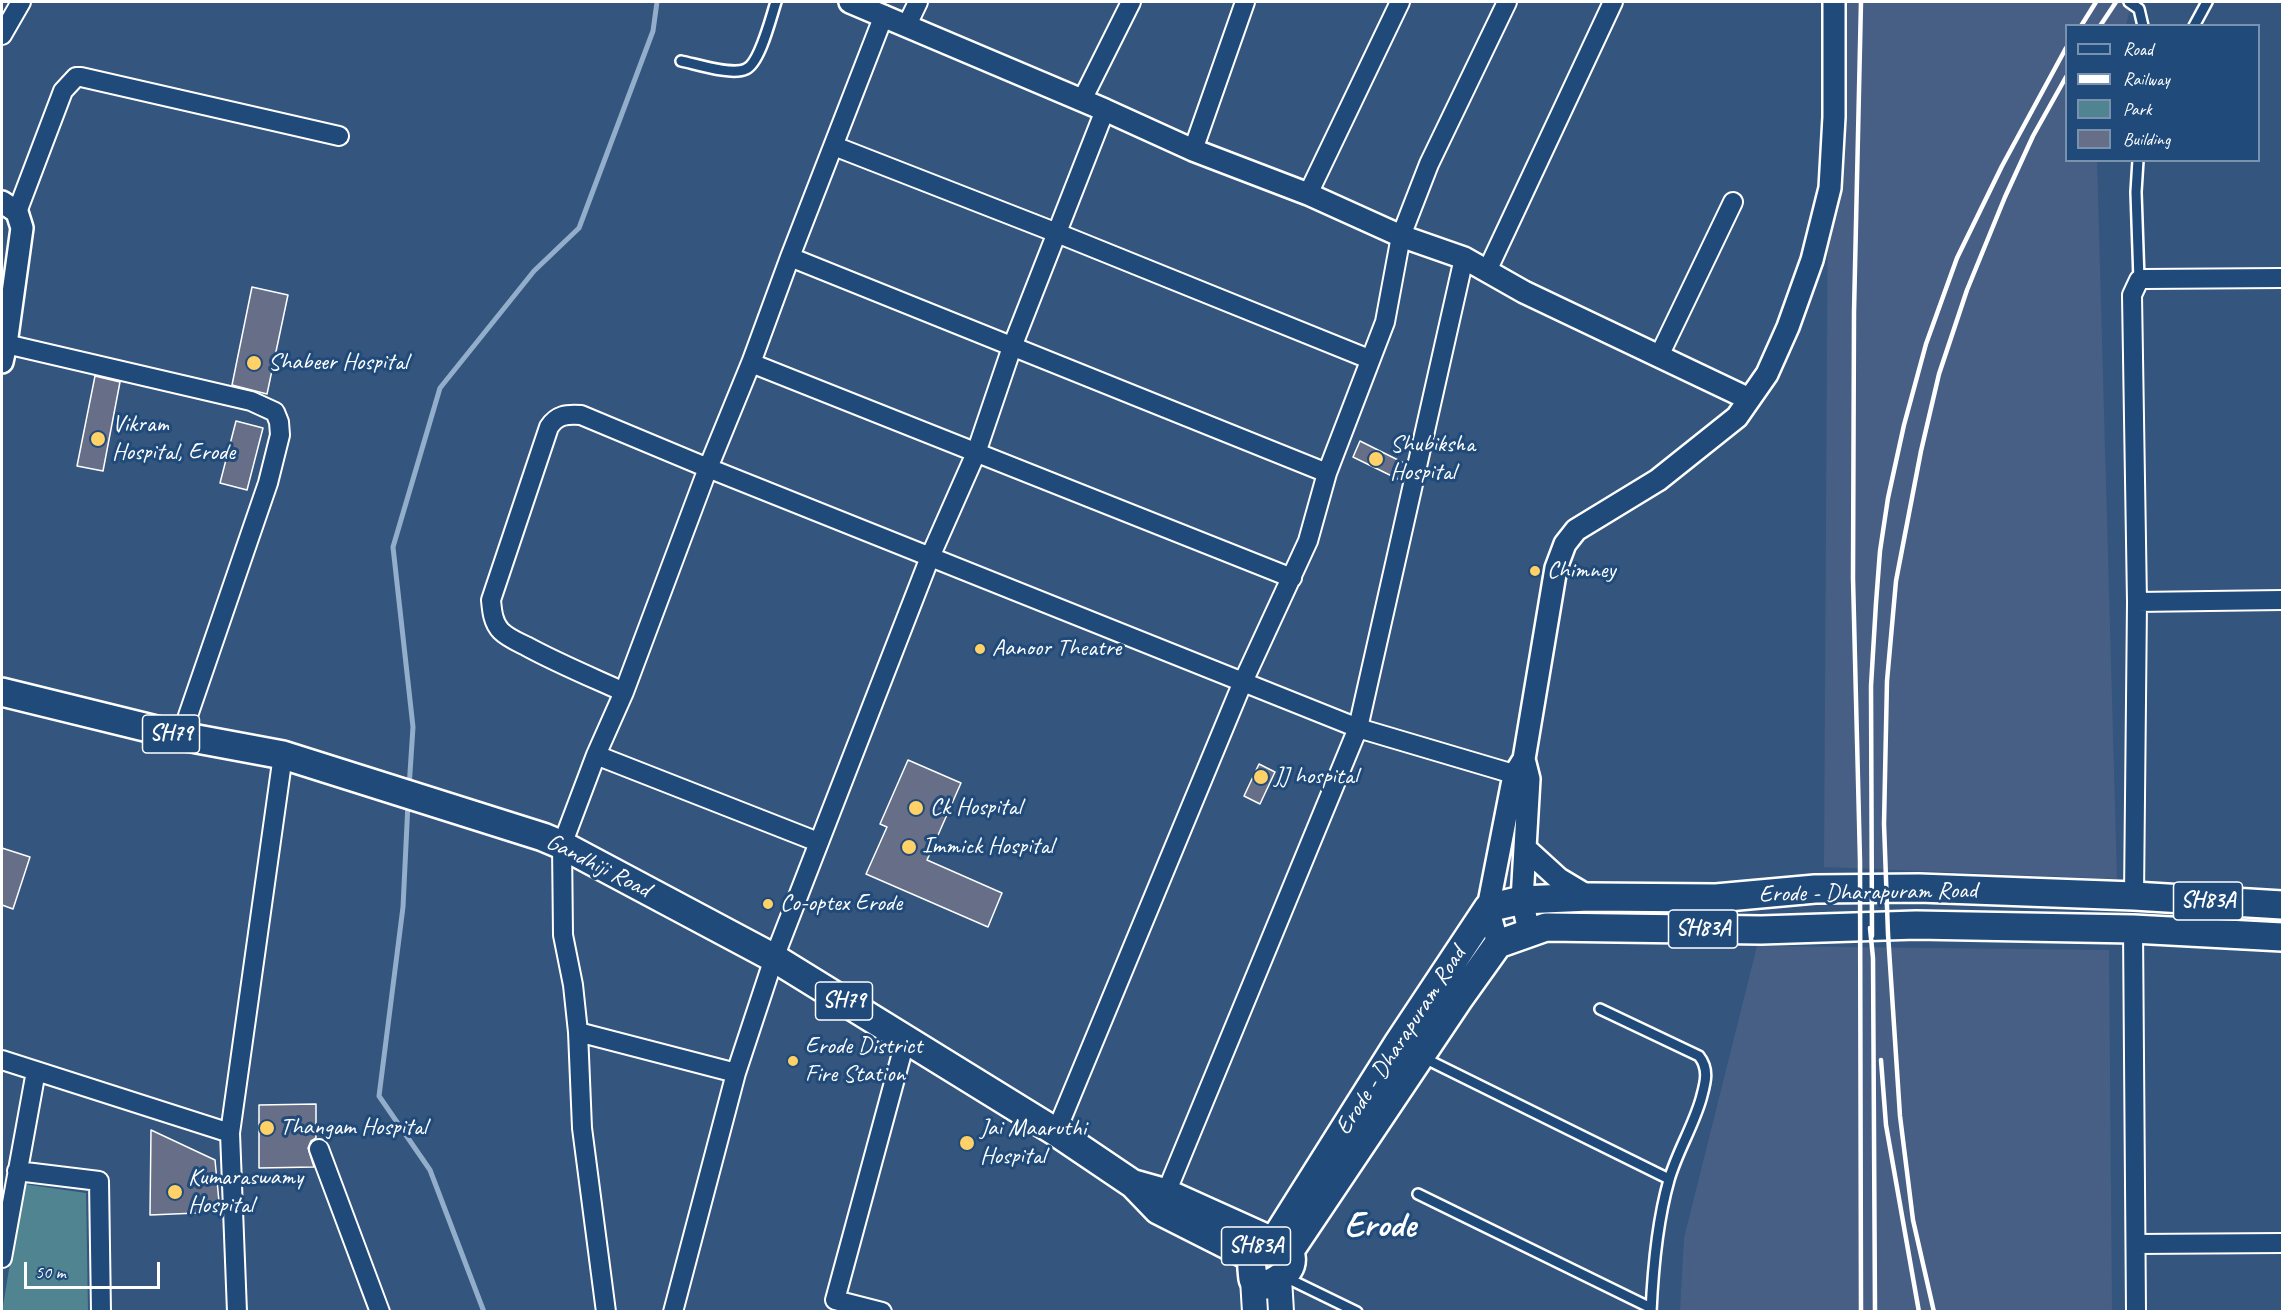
<!DOCTYPE html>
<html>
<head>
<meta charset="utf-8">
<style>
	body { margin:0 }
	#map { position:relative; width:2284px; height:1313px; overflow:hidden; background:#34557e; font-family:Caveat,sans-serif }
	canvas { display:block }
	.frame { position:absolute; inset:0; border:3px solid #fff; pointer-events:none }
	.legend { position:absolute; left:2065px; top:24px; width:195px; height:138px; box-sizing:border-box; background:#1f4a7a; border:2px solid #7992af; margin:0; padding:8px 10px; list-style:none; font-size:18px; color:#fff }
	.legend li { display:flex; align-items:center; gap:12px; height:30px }
	.legend b { width:30px; border:2px solid #7992af }
	.scale { position:absolute; left:24px; top:1262px; width:136px; height:27px; box-sizing:border-box; border:3px solid #fff; border-top:0; padding-left:8px; font-size:18px; line-height:21px; white-space:nowrap; color:#fff; -webkit-text-stroke:4px #1f4a7a; paint-order:stroke }
</style>
</head>
<body>
<div id="map">
<canvas width="2284" height="1313"></canvas>
<div class="frame"></div>
<ul class="legend">
<li><b style="height:8px;background:#1f4a7a"></b>Road</li>
<li><b style="height:8px;background:#fff"></b>Railway</li>
<li><b style="height:16px;background:#508491"></b>Park</li>
<li><b style="height:16px;background:#666e88"></b>Building</li>
</ul>
<div class="scale">50 m</div>
</div>
<script>
const ctx = document.querySelector('canvas').getContext('2d');
ctx.lineJoin = 'round';
function fillPath(path, color) { ctx.fillStyle = color; ctx.fill(path, 'evenodd'); }
function stroke(path, color, width, dash) { ctx.strokeStyle = color; ctx.lineWidth = width; ctx.lineCap = dash ? 'butt' : 'round'; ctx.setLineDash(dash || []); ctx.stroke(path); }
function label(font, color, halo, rows, align = 'center') {
  ctx.font = font + ' Caveat,sans-serif'; ctx.lineWidth = 6; ctx.setLineDash([]); ctx.textBaseline = 'middle'; ctx.strokeStyle = halo; ctx.fillStyle = color; for (const [text, x, y, turn = 0] of rows) {
    ctx.save(); ctx.translate(x, y); ctx.rotate((+turn || 0) * Math.PI / 180); ctx.textAlign = isNaN(turn) ? turn : align; if (halo) ctx.strokeText(text, 0, 0); ctx.fillText(text, 0, 0); ctx.restore();
  }
}
const built = new Path2D(`
	M1829,2H2132L2126,25L2066,26V160L2097,161L2117,879L1824,867Z
	M1757,946L2109,950L2112,1311H1680L1684,1238Z`);
const green = new Path2D(`
	M23,1184L86,1193L88,1311L2,1312Z`);
const stream = new Path2D(`
	M409,788L413,727L393,547L440,388L534,271L579,228L653,31L657,2
	M408,803L403,907L379,1096L430,1170L484,1312`);
const building = new Path2D(`
	M252,287L288,295L267,394L232,385Z
	M95,376L120,382L103,471L77,466Z
	M236,421L263,428L247,490L220,483Z
	M1360,441L1406,464L1402,481L1353,457Z
	M908,760L961,783L927,860L1002,893L988,927L866,874L887,827L880,824Z
	M1259,764L1275,772L1260,804L1244,796Z
	M2,848L30,857L13,909L2,905Z
	M316,1104V1138L311,1141L308,1148L314,1167L259,1168V1105Z
	M151,1130L215,1160L220,1212L150,1215Z`);
const service = new Path2D(`
	M2129,2L2139,9L2143,26
	M2194,26L2207,2
	M681,61C696,64 732,76 746,69C760,63 771,17 776,2
	M2138,160L2136,192L2139,280
	M1600,1009L1699,1056C1710,1070 1705,1084 1701,1099C1693,1127 1677,1152 1669,1180C1657,1222 1653,1268 1651,1312
	M1424,1058L1669,1179
	M1418,1194L1651,1308
	M1285,1277L1357,1312`);
const minor = new Path2D(`
	M907,25L918,2
	M2,35L21,2
	M1082,100L1131,2
	M834,146L1057,233L1369,359
	M1193,150L1245,2
	M1308,194L1400,2
	M17,212L63,91L76,77H81L339,136
	M790,257L1327,473
	M1487,271L1613,2
	M6,344L251,401L275,412L279,422L280,435L268,483L181,736
	M1659,356L1733,202
	M751,363L1292,578
	M2137,602L2282,600
	M624,692C591,677 557,663 526,646C518,642 508,638 501,631C493,623 492,611 491,600L549,427C557,415 566,414 581,415L708,468L1358,728L1527,778
	M596,755L818,842
	M2134,896L2137,602L2132,295L2139,280L2144,279L2282,278
	M2133,929L2136,1312
	M578,1032L736,1073
	M2,1060L230,1133
	M1056,1132L1242,684L1308,541L1327,473L1385,322L1401,236L1429,164L1507,2
	M319,1149L380,1312
	M17,1171L99,1181L101,1312
	M1166,1193L1358,728L1464,258
	M2136,1244L2282,1243
	M2,1258L36,1071
	M237,1312L230,1133L283,755
	M606,1312L582,1128L578,1032L573,985L563,935L562,845L596,755L624,692L708,468L751,363L790,257L884,15
	M673,1312L736,1073L774,958L930,557L976,453L1012,347L1105,110
	M882,1312L835,1300L906,1038`);
const tertiary = new Path2D(`
	M850,2L1105,110L1193,150L1308,194L1401,236L1464,258L1524,292L1749,399
	M2,202L17,212L22,228L6,344L2,362
	M1524,759L1529,779L1522,900L1529,931
	M1525,848L1559,879L1589,897
	M1498,944L1488,908L1514,775L1524,759L1556,568L1565,544L1576,530L1658,480L1737,417L1767,374L1788,327L1812,260L1830,188L1834,117V2`);
const secondary = new Path2D(`
	M1279,1278L1281,1312
	M1253,1279L1255,1312`);
const primary = new Path2D(`
	M2,692L181,736L283,755L543,837L562,845L774,958L1056,1132L1133,1184L1158,1210L1251,1257
	M1134,1184L1166,1193L1268,1239
	M1268,1239C1284,1239 1298,1255 1288,1270C1283,1277 1274,1281 1267,1285L1253,1279C1251,1262 1248,1246 1268,1239Z
	M1275,1239L1399,1042L1488,908L1522,900L1589,897L1716,898L1815,889L1919,888L2134,896L2282,905
	M1289,1252L1458,1000L1498,944L1546,927L1761,930L1916,925L2133,929L2282,937`);
const rail = new Path2D(`
	M1861,2L1854,312L1853,578L1860,861L1861,1312
	M2081,26L2096,2
	M2100,26L2116,2
	M1870,928L1873,958L1875,1312
	M1872,936L1871,686L1876,603L1880,551L1888,498L1904,425L1926,344L1957,258L2002,166L2066,48
	M1881,1060L1886,1125L1919,1312
	M1934,1312L1913,1220L1900,1116L1888,934L1884,824L1887,681L1896,581L1921,451L1939,374L1967,290L2005,197L2033,136L2066,77`);
const markers = [
	[254,363,8,"#ffd166"],
	[98,439,8,"#ffd166"],
	[1376,459,8,"#ffd166"],
	[1535,571,6,"#ffd166"],
	[980,649,6,"#ffd166"],
	[1261,777,8,"#ffd166"],
	[916,808,8,"#ffd166"],
	[909,847,8,"#ffd166"],
	[768,904,6,"#ffd166"],
	[793,1061,6,"#ffd166"],
	[267,1128,8,"#ffd166"],
	[967,1143,8,"#ffd166"],
	[175,1192,8,"#ffd166"]
];
const shields = [
	[171,734,57],
	[2208,901,69],
	[1703,929,69],
	[844,1001,57],
	[1256,1246,69]
];
const shieldNames = [
	["SH79",171,734],
	["SH83A",2208,901],
	["SH83A",1703,929],
	["SH79",844,1001],
	["SH83A",1256,1246]
];
const poiNames = [
	["Shabeer Hospital",268,363],
	["Vikram",112,425],
	["Hospital, Erode",112,453],
	["Shubiksha",1390,445],
	["Hospital",1390,473],
	["Chimney",1547,571],
	["Aanoor Theatre",992,649],
	["JJ hospital",1274,777],
	["Ck Hospital",930,808],
	["Immick Hospital",922,847],
	["Co-optex Erode",780,904],
	["Erode District",805,1047],
	["Fire Station",805,1075],
	["Thangam Hospital",280,1128],
	["Jai Maaruthi",980,1129],
	["Hospital",980,1157],
	["Kumaraswamy",188,1178],
	["Hospital",188,1206]
];
const streetNames = [
	["Gandhiji Road",598,866,27],
	["Erode - Dharapuram Road",1868,893,-1],
	["Erode - Dharapuram Road",1401,1041,-57]
];
const townNames = [
	["Erode",1380,1227]
];
fillPath(built, '#475f84');
fillPath(green, '#508491');
stroke(stream, '#92aeca', 5);
fillPath(building, '#666e88');
stroke(building, '#fff', 1.5);
stroke(service, '#fff', 14);
stroke(minor, '#fff', 22);
stroke(tertiary, '#fff', 26);
stroke(secondary, '#fff', 28);
stroke(primary, '#fff', 32);
stroke(service, '#1f4a7a', 9);
stroke(minor, '#1f4a7a', 18);
stroke(tertiary, '#1f4a7a', 21);
stroke(secondary, '#1f4a7a', 24);
stroke(primary, '#1f4a7a', 27);
stroke(rail, '#fff', 4.5);
for (const [x, y, r, color] of markers) { const dot = new Path2D(); dot.arc(x, y, r, 0, 2 * Math.PI); ctx.fillStyle = color; ctx.fill(dot); stroke(dot, '#1f4a7a', 2); }
for (const [x, y, w] of shields) { const box = new Path2D(); box.roundRect(x - w / 2, y - 19, w, 38, 4.5); ctx.fillStyle = '#1f4a7a'; ctx.fill(box); stroke(box, '#fff', 1.5); }
label('bold 22px', '#fff', null, shieldNames);
label('24px', '#fff', '#1f4a7a', poiNames, 'left');
label('24px', '#fff', '#1f4a7a', streetNames);
label('bold 36px', '#fff', '#1f4a7a', townNames);
</script>
</body>
</html>
